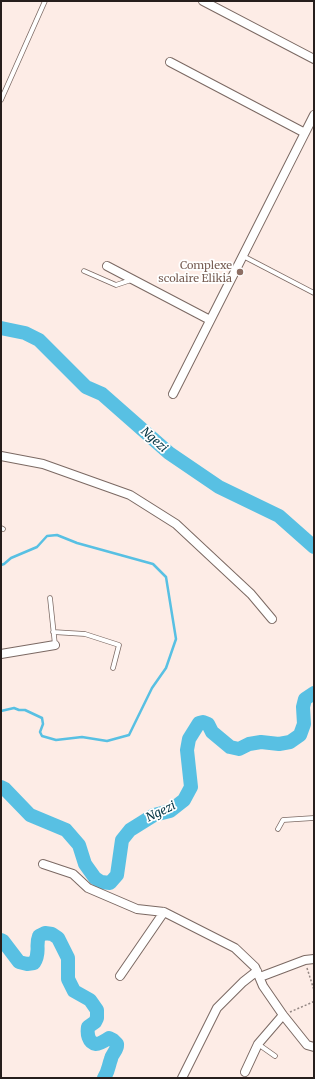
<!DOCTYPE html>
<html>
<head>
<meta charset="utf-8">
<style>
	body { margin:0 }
	#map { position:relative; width:315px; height:1079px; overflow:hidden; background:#fdece6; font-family:Merriweather,serif }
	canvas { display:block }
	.frame { position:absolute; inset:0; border:2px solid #261e1c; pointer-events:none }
</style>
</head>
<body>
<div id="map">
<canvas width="315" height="1079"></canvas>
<div class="frame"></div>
</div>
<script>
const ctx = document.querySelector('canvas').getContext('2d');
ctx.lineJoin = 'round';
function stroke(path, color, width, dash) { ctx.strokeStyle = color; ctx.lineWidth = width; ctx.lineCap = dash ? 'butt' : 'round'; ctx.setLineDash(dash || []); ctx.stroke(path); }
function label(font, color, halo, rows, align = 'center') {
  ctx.font = font + ' Merriweather,serif'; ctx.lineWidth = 3.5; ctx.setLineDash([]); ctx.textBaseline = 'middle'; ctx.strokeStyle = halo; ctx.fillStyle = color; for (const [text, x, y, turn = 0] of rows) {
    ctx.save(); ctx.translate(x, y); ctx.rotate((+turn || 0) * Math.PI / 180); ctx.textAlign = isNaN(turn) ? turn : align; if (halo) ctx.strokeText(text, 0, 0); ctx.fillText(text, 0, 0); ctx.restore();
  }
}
const stream = new Path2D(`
	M1,565L4,564L11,558L37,547L47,536L57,535L77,543L153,564L166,577L176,639L166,668L152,688L129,735L107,741L82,737L56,740L42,736L40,732L43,724L42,718L25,710H19L14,708L1,711`);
const river = new Path2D(`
	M1,328L25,333L39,340L86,387L102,394L169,453L219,487L279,516L314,547
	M1,787L5,789L30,815L66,830L79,845L85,864L95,878L101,882L110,883L117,875L122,840L130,830L154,815L170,811L184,800L191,787L187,750L189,739L199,723L203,722L208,724L212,732L230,747L239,749L249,744L261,742L279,744L290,742L300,735L304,724L303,707L305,699L314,693
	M1,940L3,941L19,962L27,964L34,963C41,952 35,946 39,936L45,933L52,934L58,938L68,958V979L74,991L90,1000L97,1010V1018L95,1022L88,1027C87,1033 88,1043 96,1044C100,1044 106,1040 109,1038L113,1040L117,1044C118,1050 112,1053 111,1059C108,1067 109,1070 104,1078`);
const path = new Path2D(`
	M307,968L314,990
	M290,1012L313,1002L314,999`);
const lane = new Path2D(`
	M1,100L45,1
	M243,256L314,293
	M84,271L116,285L131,280
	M1,528L3,529
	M50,598L55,645
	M53,632L85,634L119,645L113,668
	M278,829L283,820L314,818
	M258,1044L275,1056`);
const street = new Path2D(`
	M203,1L314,59
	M170,62L305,133
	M107,266L210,320
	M173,394L314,115
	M1,456L43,464L130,495L176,524L251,594L272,619
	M1,654L55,645
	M43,864L73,874L88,888L137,909L164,912L235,948L255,967L263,986L283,1015L307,1045L314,1047
	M120,976L164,912
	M260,977L305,960L314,959
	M245,1072L258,1044L283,1015
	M182,1078L217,1008L243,982L257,971`);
const markers = [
	[240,272,4,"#8d6e63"]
];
const educationNames = [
	["Complexe",232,266],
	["scolaire Elikia",232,279]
];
const waterNames = [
	["Ngezi",154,440,42],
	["Ngezi",161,812,-26]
];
stroke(stream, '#58c0e3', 2.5);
stroke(river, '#58c0e3', 14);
stroke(lane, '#7b6963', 5.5);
stroke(street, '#7b6963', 10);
stroke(path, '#948884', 1.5, [2, 2]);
stroke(lane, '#fff', 4);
stroke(street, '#fff', 8);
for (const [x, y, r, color] of markers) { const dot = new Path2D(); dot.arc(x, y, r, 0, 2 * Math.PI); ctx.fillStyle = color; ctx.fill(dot); stroke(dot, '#fff', 1.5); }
label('11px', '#785e54', '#fff', educationNames, 'right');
label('italic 12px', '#013342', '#fff', waterNames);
</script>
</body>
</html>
